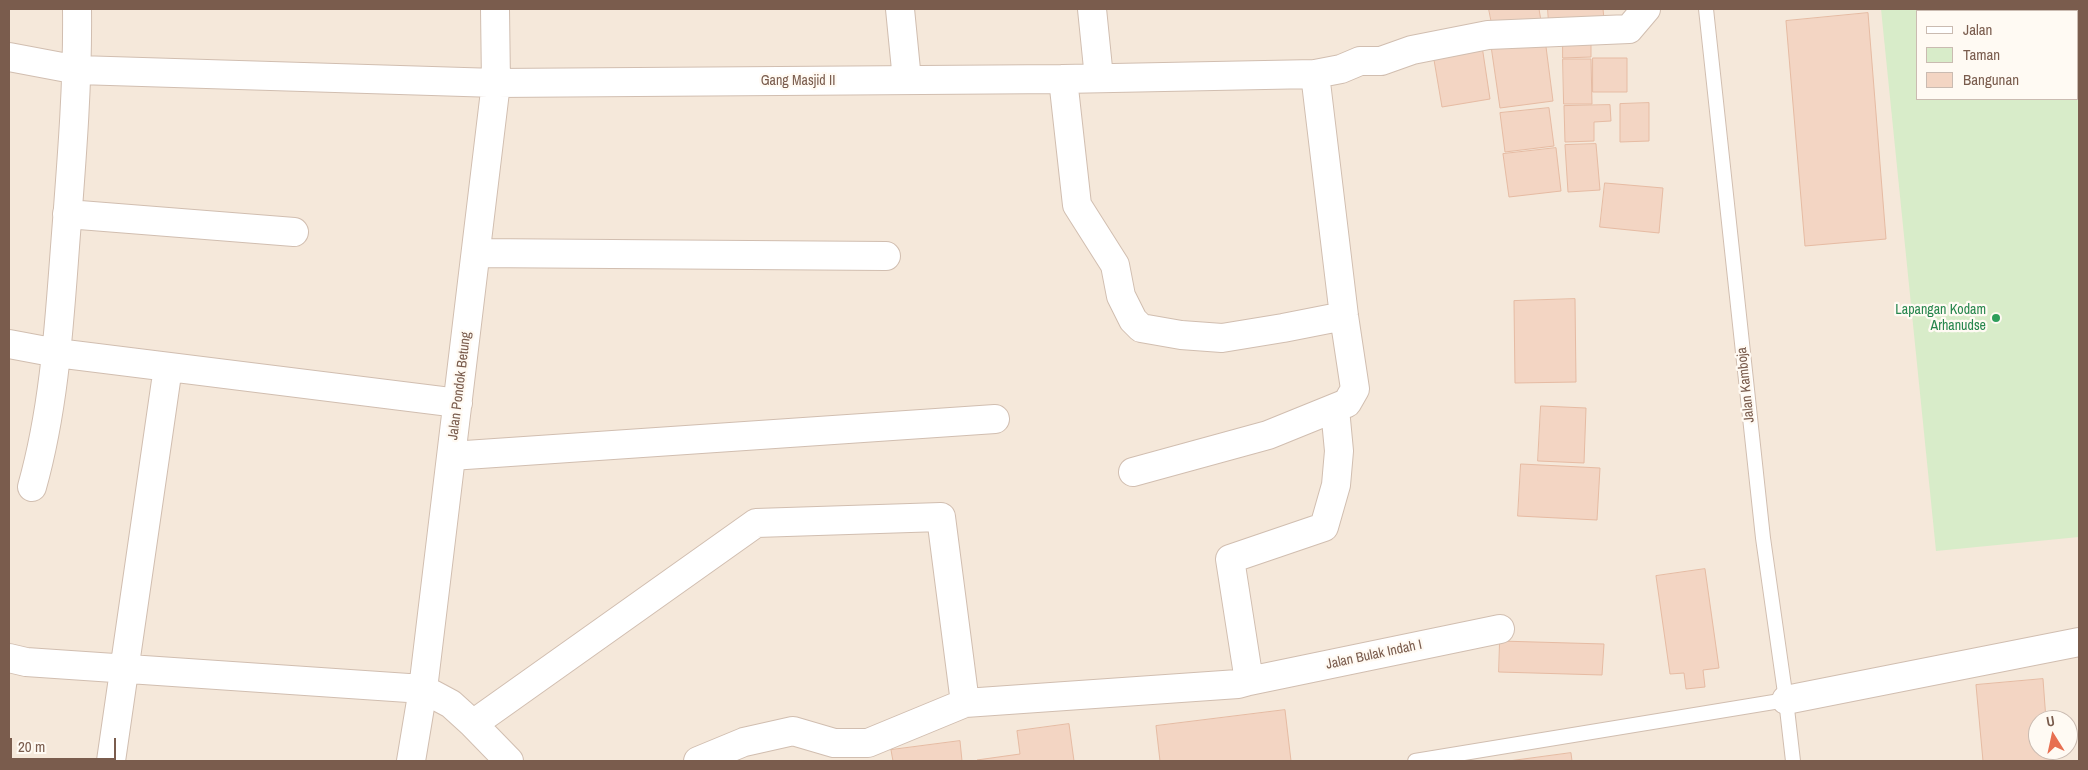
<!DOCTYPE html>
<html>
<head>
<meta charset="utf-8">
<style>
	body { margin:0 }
	#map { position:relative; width:2088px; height:770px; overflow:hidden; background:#fdf6ec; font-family:"Archivo Narrow",sans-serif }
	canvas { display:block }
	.frame { position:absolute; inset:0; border:10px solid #7a5c4d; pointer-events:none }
	.legend { position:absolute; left:1916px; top:10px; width:162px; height:90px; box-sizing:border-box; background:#fffaf3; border:1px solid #cabbb1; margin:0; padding:6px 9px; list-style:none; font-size:15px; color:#7a5c4d }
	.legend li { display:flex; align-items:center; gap:10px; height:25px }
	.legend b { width:25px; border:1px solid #cabbb1 }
	.north { position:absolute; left:2028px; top:710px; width:50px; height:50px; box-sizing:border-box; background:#fffaf3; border:1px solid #cabbb1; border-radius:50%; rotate:350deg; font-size:14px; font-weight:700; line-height:20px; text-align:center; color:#7a5c4d }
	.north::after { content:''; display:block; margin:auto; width:18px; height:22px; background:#e76f51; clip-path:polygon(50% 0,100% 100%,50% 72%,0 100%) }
	.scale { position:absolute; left:10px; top:738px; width:106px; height:22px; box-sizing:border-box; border:2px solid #7a5c4d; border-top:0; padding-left:6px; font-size:15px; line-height:18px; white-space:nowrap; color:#7a5c4d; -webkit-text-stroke:4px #fffaf3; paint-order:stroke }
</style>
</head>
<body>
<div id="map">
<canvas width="2088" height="770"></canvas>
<div class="frame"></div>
<ul class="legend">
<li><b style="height:6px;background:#fff"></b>Jalan</li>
<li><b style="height:14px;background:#d8ecc9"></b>Taman</li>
<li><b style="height:14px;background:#f3d5c3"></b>Bangunan</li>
</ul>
<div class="north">U</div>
<div class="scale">20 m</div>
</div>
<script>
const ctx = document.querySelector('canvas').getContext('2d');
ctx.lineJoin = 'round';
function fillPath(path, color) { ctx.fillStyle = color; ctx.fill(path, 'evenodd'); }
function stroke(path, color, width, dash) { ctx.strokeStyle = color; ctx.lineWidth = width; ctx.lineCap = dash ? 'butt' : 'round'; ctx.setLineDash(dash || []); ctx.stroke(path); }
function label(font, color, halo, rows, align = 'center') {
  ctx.font = font + ' "Archivo Narrow",sans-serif'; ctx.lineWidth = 4.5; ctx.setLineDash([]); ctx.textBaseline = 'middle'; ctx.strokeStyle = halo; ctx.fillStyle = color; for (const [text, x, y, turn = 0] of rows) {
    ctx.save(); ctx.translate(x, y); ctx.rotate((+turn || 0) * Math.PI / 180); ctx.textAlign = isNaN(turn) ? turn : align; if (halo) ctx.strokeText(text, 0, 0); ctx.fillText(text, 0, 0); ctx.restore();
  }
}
const residential = new Path2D(`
	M9,9H2079V761H9ZM1917,11H2077V99H1917ZM2038,720H2068V750H2038Z`);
const green = new Path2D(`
	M1881,9H2079V537L1936,551ZM1917,11H2077V99H1917Z`);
const building = new Path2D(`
	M1489,9H1539L1541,21L1493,29Z
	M1548,9H1603L1604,19L1549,23Z
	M1868,13L1886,239L1805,246L1786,21Z
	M1563,36H1591V57L1563,58Z
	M1545,39L1553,101L1500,108L1491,46Z
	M1482,46L1490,99L1442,107L1433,54Z
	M1593,58H1627V92H1593Z
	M1563,59H1591L1592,104H1564Z
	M1649,103V141L1620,142V104Z
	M1610,105L1611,121L1594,122V141L1565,142L1564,106Z
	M1549,108L1554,146L1505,152L1500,113Z
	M1596,144L1600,190L1568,192L1565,145Z
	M1556,148L1561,191L1509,197L1503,154Z
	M1605,183L1663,188L1659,233L1600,227Z
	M1575,299L1576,382L1515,383L1514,301Z
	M1541,406L1586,408L1584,463L1538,461Z
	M1521,464L1600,468L1597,520L1518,516Z
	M1705,569L1719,668L1703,670L1705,687L1686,689L1684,673L1670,674L1656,576Z
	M1500,641L1604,644L1602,675L1499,672Z
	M2043,679L2046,720H2038V750H2049L2050,761H1983L1976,685Z
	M1285,710L1291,761H1160L1156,726Z
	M1069,724L1074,761H977V760L1020,754L1017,731Z
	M960,741L962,761H893L891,750Z
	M1571,753L1572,761H1509Z`);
const lane = new Path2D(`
	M1706,9L1763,538L1786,700L1793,761
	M1415,761L1786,700`);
const street = new Path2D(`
	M900,9L907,80
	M1092,9L1099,78
	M1629,29L1646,9
	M9,57L78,70L496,83L1063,79L1315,74L1341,69L1360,61H1381L1412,50L1488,35L1629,29
	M1063,79L1077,205L1115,265L1121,296L1133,320L1141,328L1181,335L1222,338L1283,328L1344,316
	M67,214L294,232
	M476,253L886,256
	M9,344L57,353L458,403
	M451,456L995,419
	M1133,472L1268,435L1347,403L1355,389L1344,316L1315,74
	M32,487C54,409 59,327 65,247C71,168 78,88 77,9
	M9,658L26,662L423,689L451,704L473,724L756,523L941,517L965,703
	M1249,681L1500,629
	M1786,700L2079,642
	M473,724L509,761
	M111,761L168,367
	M411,761L423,689L496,83L495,9
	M698,761L744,742L793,731L834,743H868L965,703L1238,684L1249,681L1230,559L1324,527L1336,485L1339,451L1335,409`);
const markers = [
	[1996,318,5,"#2e9e5b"]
];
const streetNames = [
	["Gang Masjid II",798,81],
	["Jalan Kamboja",1746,385,-96],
	["Jalan Pondok Betung",460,386,-83],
	["Jalan Bulak Indah I",1374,655,-12]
];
const leisureNames = [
	["Lapangan Kodam",1986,310],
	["Arhanudse",1986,326]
];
fillPath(residential, '#f5e8da');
fillPath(green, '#d8ecc9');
fillPath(building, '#f3d5c3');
stroke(building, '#e6bba3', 1);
stroke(lane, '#d1beb0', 16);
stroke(street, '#d1beb0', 30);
stroke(lane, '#fff', 14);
stroke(street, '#fff', 28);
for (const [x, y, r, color] of markers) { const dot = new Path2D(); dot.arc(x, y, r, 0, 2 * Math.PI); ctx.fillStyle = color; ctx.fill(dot); stroke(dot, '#fffaf3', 2); }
label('14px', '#7a5c4d', '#fffaf3', streetNames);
label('14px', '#27864d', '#fffaf3', leisureNames, 'right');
</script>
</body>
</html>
